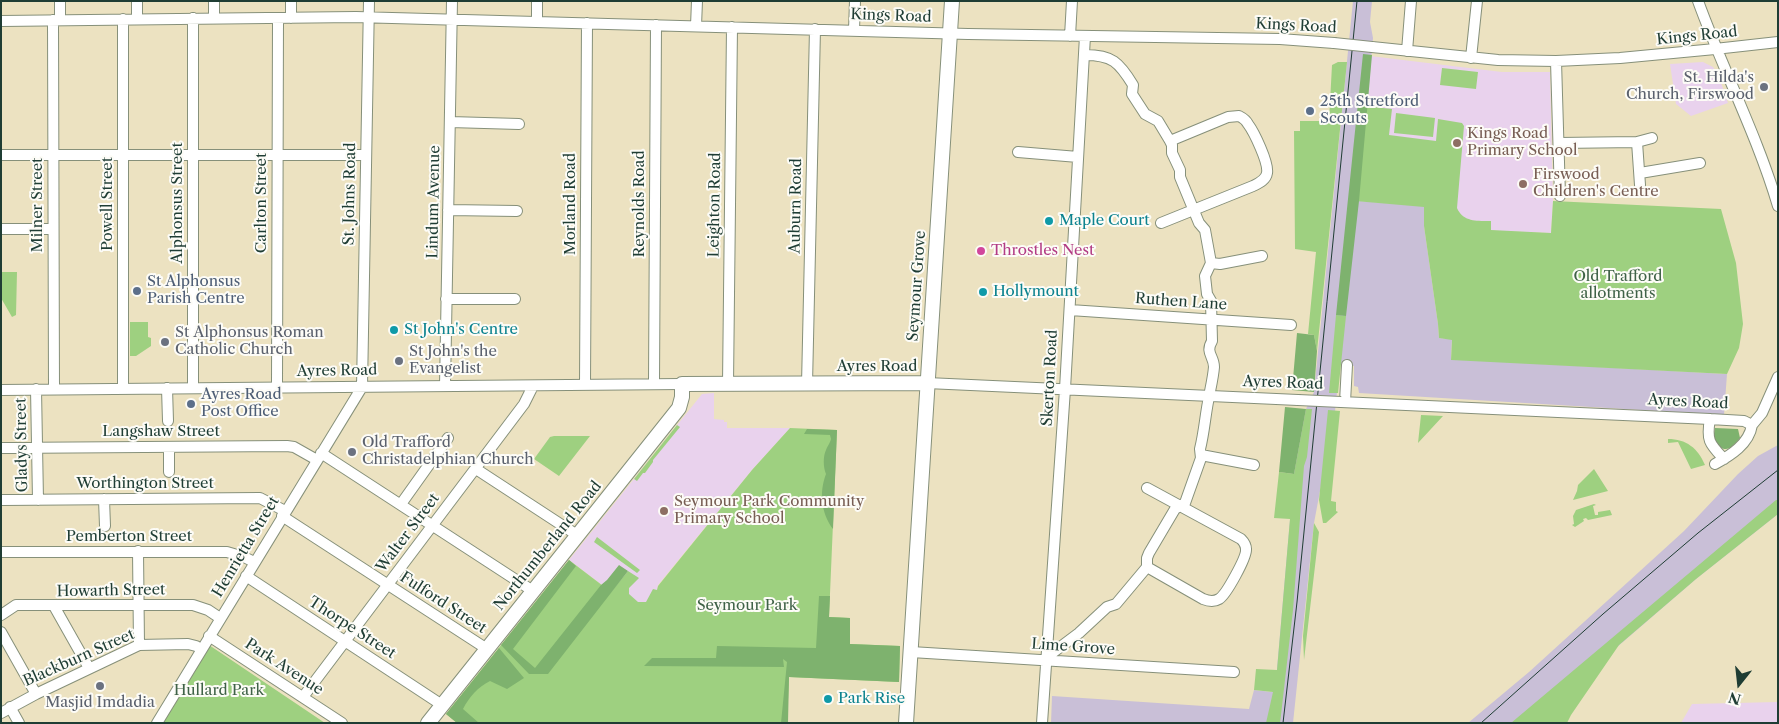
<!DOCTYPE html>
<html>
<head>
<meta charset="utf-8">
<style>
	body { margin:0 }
	#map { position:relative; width:1779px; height:724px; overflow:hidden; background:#ece2c1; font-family:"Libre Caslon Text",serif }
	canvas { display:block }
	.frame { position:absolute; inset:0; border:2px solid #1f3d34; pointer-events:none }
	.north { position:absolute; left:1714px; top:659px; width:50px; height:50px; -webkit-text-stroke:4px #fdfcf7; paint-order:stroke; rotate:196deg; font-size:14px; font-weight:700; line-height:20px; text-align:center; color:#1f3d34 }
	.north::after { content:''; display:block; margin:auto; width:18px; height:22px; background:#1f3d34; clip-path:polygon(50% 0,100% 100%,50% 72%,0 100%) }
</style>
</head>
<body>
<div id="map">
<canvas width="1779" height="724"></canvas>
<div class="frame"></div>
<div class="north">N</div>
</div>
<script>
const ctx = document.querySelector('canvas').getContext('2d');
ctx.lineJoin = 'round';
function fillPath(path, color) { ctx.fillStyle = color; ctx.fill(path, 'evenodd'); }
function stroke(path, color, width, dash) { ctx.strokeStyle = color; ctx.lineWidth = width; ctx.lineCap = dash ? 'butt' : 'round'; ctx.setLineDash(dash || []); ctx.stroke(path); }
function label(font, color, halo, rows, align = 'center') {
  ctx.font = font + ' "Libre Caslon Text",serif'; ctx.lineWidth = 4; ctx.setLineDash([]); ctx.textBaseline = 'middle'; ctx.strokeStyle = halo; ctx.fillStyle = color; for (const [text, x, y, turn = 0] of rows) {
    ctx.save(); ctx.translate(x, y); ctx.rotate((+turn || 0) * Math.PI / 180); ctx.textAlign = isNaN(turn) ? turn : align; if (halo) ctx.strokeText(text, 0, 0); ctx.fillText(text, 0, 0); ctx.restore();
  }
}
const built = new Path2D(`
	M1370,56L1502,72H1550L1553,201L1551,233L1425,228L1355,201Z
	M1703,62L1713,67L1718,74L1728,103L1691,116L1676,104L1670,64Z
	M714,393V419L724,420V422H727V428H790L752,470L658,585L654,612L639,613L569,560L702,394Z
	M1778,702V723H1681L1692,704Z`);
const industrial = new Path2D(`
	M1353,1H1372L1370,22L1373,38L1359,201L1425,206L1424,226L1438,324L1439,338L1452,339L1451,359L1727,374L1724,415L1359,393L1358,387L1354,386V366L1340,364L1335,411L1314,523L1293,723H1051L1052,696L1249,709L1254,690L1272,692L1276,680L1294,474L1306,409L1314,392Z
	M1778,445V514L1696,579L1529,723H1468L1529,672L1684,531L1738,474L1758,456Z`);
const green = new Path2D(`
	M1338,62H1347L1317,351L1314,335L1308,334L1316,252L1295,249L1294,131H1300V121H1329L1332,65Z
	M1442,68L1478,72L1476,89L1440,85Z
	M1365,106L1392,109L1389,135L1436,141L1438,119L1462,123L1464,126L1457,208C1463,222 1477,221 1491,221V230L1551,233L1553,201L1721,209L1736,263L1743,324L1739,348L1727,374L1451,360L1452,340L1439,338L1438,324L1424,226V207L1355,201Z
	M1396,113L1435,118L1433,137L1394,133Z
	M1,272H17L16,315L12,317L1,298Z
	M1336,315L1346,316L1338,393H1329Z
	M130,322H148V337L151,338V346L136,356H130Z
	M1306,409H1312L1307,457L1304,466L1293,610L1281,715L1280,723H1266L1273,692L1254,690L1256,669L1277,670L1290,519L1274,518L1279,472L1294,474Z
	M1328,410L1340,411L1331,501L1336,502V511L1338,512L1326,523H1323L1319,500Z
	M1421,415L1443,416L1418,443Z
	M677,425L680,427L653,460V462L645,473H643L637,481L634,479Z
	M790,428L837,430L829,617L850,618V644L900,646L899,682L789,677L787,723H457L446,714L569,560L611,592L628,571L639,578L629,588V594L638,602H646L653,589L657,590L658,586L752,470Z
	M554,436H590L559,476L534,459L550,437Z
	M1668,439C1686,439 1698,448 1705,465L1691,469L1678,442L1668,443Z
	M1594,469L1608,491L1573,500L1577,491L1578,485Z
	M1776,500H1778V514L1696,579L1619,645L1571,715L1567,723H1511Z
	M1594,504L1596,505L1593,506L1595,515H1598V512L1610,510L1612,515L1588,520L1586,518L1583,519L1584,521L1575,527L1572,525L1574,524L1573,516L1576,510Z
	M1314,523L1319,532L1304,660L1303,636Z
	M597,537L640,570L637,573L594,542Z
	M209,645L325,723H162Z`);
const forest = new Path2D(`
	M1363,54L1372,55L1359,201L1346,316L1336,315Z
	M1297,333L1314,335L1317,351L1314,392L1292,390Z
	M1285,407L1306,409L1294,474L1279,472Z
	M1715,428L1738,429L1740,438C1729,451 1724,454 1713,439Z
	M807,429L837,430L833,529C821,513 819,492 826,474C823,467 823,456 826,450C828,445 830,443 831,439L830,435L804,434Z
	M569,560L576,566L513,649L535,668L601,585L607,580L619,565L628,571L548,674H529L501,645Z
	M819,596H830L829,617L850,618V644L900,646L899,682L789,677L788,723H781L787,662L783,659L784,667L644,666L652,658H716L717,646L816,648Z
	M499,648L524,678L507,689L490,681C478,687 469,697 463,709L479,723H457L446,714Z`);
const minor = new Path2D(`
	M60,1V20
	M137,1V19
	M214,1V18
	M1698,1C1723,70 1757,135 1778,206
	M291,18V1
	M53,20L54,389
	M1,21L356,17L968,34L1280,39L1334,43
	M537,22V1
	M696,26L697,1
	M854,30L855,1
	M1070,36L1072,1
	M1372,47L1498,60L1556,61L1620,58L1715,49L1778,42
	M1407,51L1411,1
	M1471,58L1477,1
	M1556,61L1560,196
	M450,122L519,124
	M1637,142L1640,185
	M1559,143L1637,142L1652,138
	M1018,152L1078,157
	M1,155H366
	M1640,173L1700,163
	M448,210L517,211
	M1161,223L1253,186C1259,183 1266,180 1267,173C1269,163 1254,132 1248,124C1246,120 1243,118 1239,116L1228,117L1170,141
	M1,229H53
	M1211,263L1220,264L1262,256
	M446,299H515
	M1070,310L1291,325
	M927,383L1298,400
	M654,384L656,25
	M728,384L732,27
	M807,384L815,29
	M585,385L587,23
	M445,386L452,1
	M277,387L278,18
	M123,388V19
	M167,388L168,421
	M193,388V18
	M36,389L38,500
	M1,390L682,384
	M1341,402L1710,419L1744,421L1752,425
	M1345,402L1347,365
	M1710,419C1706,441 1710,444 1724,459
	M1752,425L1762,413L1778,377
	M169,447V472
	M1,448L287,446L294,447L317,460
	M321,453L533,591
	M1201,455L1254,465
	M1715,464C1731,455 1749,444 1752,425
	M476,469L577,535
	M104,499L105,526
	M1,500L260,498L285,511
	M401,504L448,438
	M282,516L487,649
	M138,551L139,645
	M1,552H227L244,557L254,562
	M1147,567L1203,599C1208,601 1214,602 1219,599C1226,595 1247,557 1246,549C1246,545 1244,542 1241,539L1147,488
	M246,576L442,705
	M54,606L89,668
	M1,615L16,605H193L208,610L220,618
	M1,632L36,694
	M209,636L342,723
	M911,652L1234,672
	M1047,657L1079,633L1107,607L1116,604L1147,567V558L1149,553L1175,509L1185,503L1201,458L1200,449C1204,433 1205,418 1208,402C1210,390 1213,379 1214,367C1214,356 1205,353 1212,341L1211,301L1207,294L1205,276L1211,263L1205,230L1199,223L1180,177V170L1172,153V145L1170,141L1158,121L1145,114L1132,94L1133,85C1119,62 1112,55 1085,55
	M303,697L524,404L533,386
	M10,707L19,723
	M1,713L36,694L139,645L188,644L196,646L201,649
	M157,723L362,387L369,1
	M1042,723L1065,389L1085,36`);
const major = new Path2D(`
	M428,723L679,408L682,397V384L927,383
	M906,723L952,1`);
const tram = new Path2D(`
	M1283,723L1297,602L1357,1
	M1481,723L1603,614L1698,533L1778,470`);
const minorBridge = new Path2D(`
	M1334,43L1372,47
	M1298,400L1341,402`);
const markers = [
	[1764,87,5,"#6b7280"],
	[1310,111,5,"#5c6f8a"],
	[1457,143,5,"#8d6e63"],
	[1523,184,5,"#8d6e63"],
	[1049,221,5,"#0f9aa8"],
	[981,251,5,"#d1479c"],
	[137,291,5,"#5c6f8a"],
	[983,292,5,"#0f9aa8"],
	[394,330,5,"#0f9aa8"],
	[165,342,5,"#6b7280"],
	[399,361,5,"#6b7280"],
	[191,404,5,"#5c6f8a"],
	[352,452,5,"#6b7280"],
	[664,511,5,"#8d6e63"],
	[100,686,5,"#6b7280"],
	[828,699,5,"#0f9aa8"]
];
const streetNames = [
	["Kings Road",891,16,2],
	["Kings Road",1296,26,3],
	["Kings Road",1697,36,-6],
	["St. Johns Road",350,194,-89],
	["Lindum Avenue",434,202,-89],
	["Alphonsus Street",178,203,-90],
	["Carlton Street",262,203,-90],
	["Powell Street",108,204,-90],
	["Morland Road",571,204,-90],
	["Reynolds Road",640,204,-90],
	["Milner Street",38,205,-90],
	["Leighton Road",715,205,-89],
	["Auburn Road",796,206,-89],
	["Seymour Grove",917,286,-86],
	["Ruthen Lane",1181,302,4],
	["Ayres Road",877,367],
	["Ayres Road",337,371,-1],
	["Skerton Road",1050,378,-87],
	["Ayres Road",1283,383,2],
	["Ayres Road",1688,402,3],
	["Langshaw Street",161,432],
	["Gladys Street",22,445,-91],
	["Worthington Street",145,484],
	["Walter Street",408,533,-53],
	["Pemberton Street",129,537],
	["Northumberland Road",548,546,-51],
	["Henrietta Street",246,547,-59],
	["Howarth Street",111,591,-1],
	["Fulford Street",443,603,33],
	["Thorpe Street",352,628,33],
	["Lime Grove",1073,647,4],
	["Blackburn Street",79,658,-24],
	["Park Avenue",284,667,33]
];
const worshipNames = [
	["St. Hilda's",1754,78,"right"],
	["Church, Firswood",1754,95,"right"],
	["St Alphonsus Roman",175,333],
	["Catholic Church",175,350],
	["St John's the",409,352],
	["Evangelist",409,369],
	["Old Trafford",362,443],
	["Christadelphian Church",362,460],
	["Masjid Imdadia",100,703,"center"]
];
const serviceNames = [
	["25th Stretford",1320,102],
	["Scouts",1320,119],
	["St Alphonsus",147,282],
	["Parish Centre",147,299],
	["Ayres Road",201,395],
	["Post Office",201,412]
];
const educationNames = [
	["Kings Road",1467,134],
	["Primary School",1467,151],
	["Firswood",1533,175],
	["Children's Centre",1533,192],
	["Seymour Park Community",674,502],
	["Primary School",674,519]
];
const cultureNames = [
	["Maple Court",1059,221],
	["Hollymount",993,292],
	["St John's Centre",404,330],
	["Park Rise",838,699]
];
const hotelNames = [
	["Throstles Nest",991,251]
];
const parkNames = [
	["Old Trafford",1618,277],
	["allotments",1618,294],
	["Seymour Park",747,606],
	["Hullard Park",219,691]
];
fillPath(built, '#e9d2ed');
fillPath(industrial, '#c9bfd7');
fillPath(green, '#9ed080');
fillPath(forest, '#7eb26e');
stroke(minor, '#86907a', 12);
stroke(major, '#86907a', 16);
stroke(minor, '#fff', 10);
stroke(major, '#fff', 14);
stroke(tram, '#1f3d34', 1);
stroke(minorBridge, '#86907a', 12, []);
stroke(minorBridge, '#fff', 10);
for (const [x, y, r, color] of markers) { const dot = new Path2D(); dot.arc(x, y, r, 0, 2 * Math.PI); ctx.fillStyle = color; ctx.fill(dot); stroke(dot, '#fdfcf7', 2); }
label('15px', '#1f3d34', '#fdfcf7', streetNames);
label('15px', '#5b616d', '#fdfcf7', worshipNames, 'left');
label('15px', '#4e5e75', '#fdfcf7', serviceNames, 'left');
label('15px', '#785e54', '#fdfcf7', educationNames, 'left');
label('15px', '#0d838f', '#fdfcf7', cultureNames, 'left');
label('15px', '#b23c85', '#fdfcf7', hotelNames, 'left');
label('15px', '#3f6247', '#fdfcf7', parkNames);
</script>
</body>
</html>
